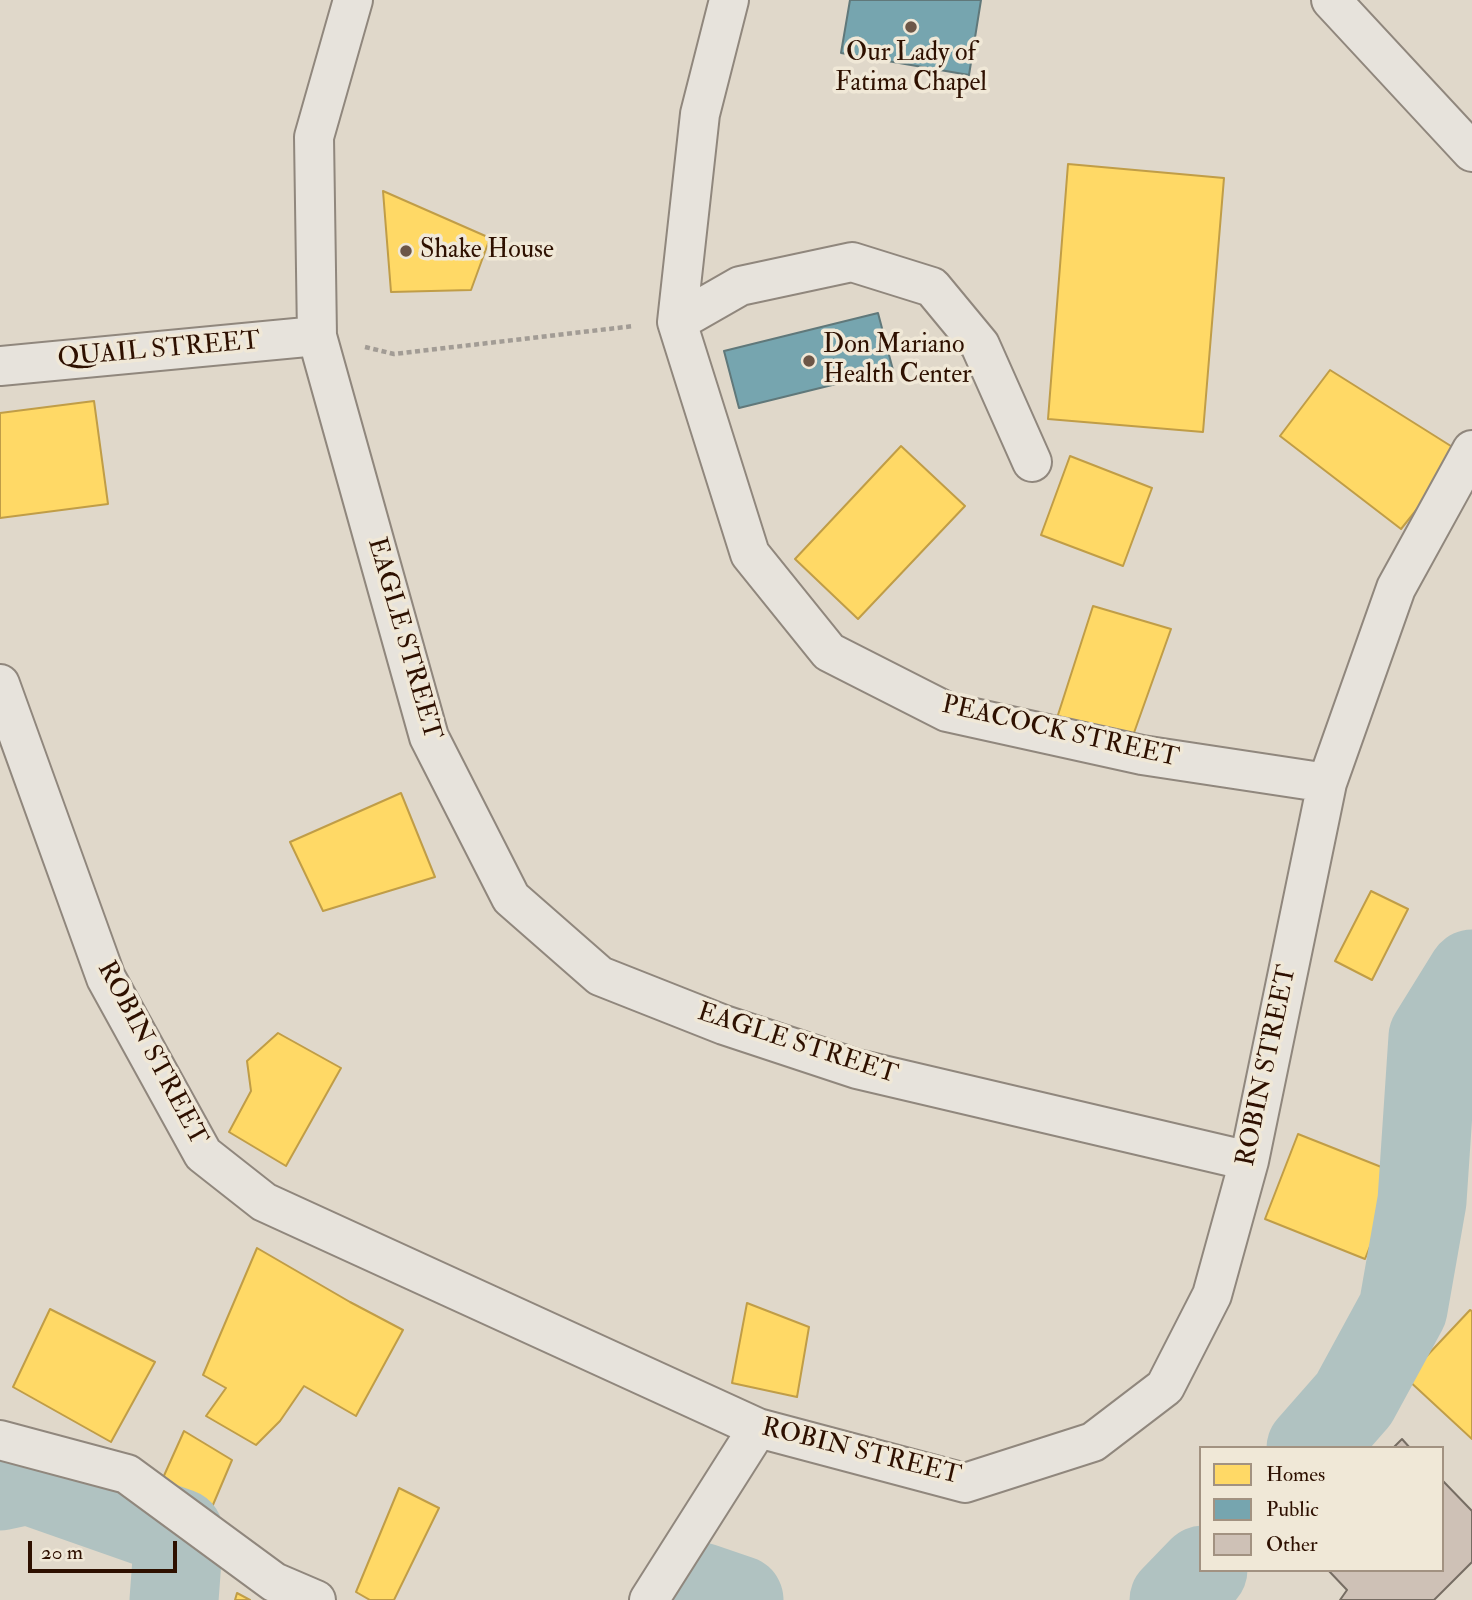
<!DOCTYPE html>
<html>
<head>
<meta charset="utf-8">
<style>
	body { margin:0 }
	#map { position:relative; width:1472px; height:1600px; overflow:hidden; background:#e0d8ca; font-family:"IM FELL Double Pica",serif }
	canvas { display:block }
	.legend { position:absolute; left:1199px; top:1446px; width:245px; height:126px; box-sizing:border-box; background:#f0e8d7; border:2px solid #a29281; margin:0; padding:9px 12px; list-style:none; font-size:21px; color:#2e1000 }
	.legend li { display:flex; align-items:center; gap:14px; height:35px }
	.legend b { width:35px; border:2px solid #a29281 }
	.scale { position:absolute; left:28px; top:1541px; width:149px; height:32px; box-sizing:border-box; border:4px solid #2e1000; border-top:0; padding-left:9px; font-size:21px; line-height:24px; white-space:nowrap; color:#2e1000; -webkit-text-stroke:5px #f0e8d7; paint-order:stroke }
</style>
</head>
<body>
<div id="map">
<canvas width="1472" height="1600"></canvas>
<ul class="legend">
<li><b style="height:19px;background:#ffd966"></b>Homes</li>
<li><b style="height:19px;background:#76a5af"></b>Public</li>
<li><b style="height:19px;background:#cec1b6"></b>Other</li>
</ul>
<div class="scale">20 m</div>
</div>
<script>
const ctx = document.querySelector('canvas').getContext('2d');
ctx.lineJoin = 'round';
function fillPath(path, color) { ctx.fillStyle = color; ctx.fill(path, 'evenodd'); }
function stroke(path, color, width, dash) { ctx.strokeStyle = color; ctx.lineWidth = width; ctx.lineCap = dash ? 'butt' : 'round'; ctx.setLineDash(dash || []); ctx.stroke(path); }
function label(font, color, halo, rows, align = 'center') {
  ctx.font = font + ' "IM FELL Double Pica",serif'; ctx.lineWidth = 7; ctx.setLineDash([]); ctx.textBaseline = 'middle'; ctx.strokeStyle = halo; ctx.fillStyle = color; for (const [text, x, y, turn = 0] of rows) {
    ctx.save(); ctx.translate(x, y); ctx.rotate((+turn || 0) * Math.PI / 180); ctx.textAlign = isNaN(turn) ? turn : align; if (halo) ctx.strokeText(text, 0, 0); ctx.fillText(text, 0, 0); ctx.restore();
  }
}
const homes = new Path2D(`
	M1068,164L1224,178L1203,432L1048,419Z
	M383,191L490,238L471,290L391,292Z
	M1330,370L1462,453L1401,529L1280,436Z
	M94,401L108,504L0,518V413Z
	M901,446L965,506L858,619L795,559Z
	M1070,456L1152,488L1123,566L1041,535Z
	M1093,606L1171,629L1130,744L1057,718Z
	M401,793L435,877L323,911L290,842Z
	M1371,891L1408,909L1372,980L1335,961Z
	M278,1033L341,1068L286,1166L229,1132L251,1091L247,1061Z
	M1298,1134L1399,1174L1365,1259L1265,1219Z
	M257,1248L350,1302L403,1330L356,1416L304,1386L280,1421L256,1445L206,1416L226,1388L203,1375Z
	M747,1303L809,1327L797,1397L732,1383Z
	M50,1309L155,1362L111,1442L13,1387Z
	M1470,1310L1472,1311V1439L1406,1378Z
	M184,1431L232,1460L204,1526L158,1489Z
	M399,1488L439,1508L394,1600H370L356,1592Z
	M237,1593L250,1600H235Z`);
const public = new Path2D(`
	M850,0H981L969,75L841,53Z
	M878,313L893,370L739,408L724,351Z`);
const river = new Path2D(`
	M1311,1448L1354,1399L1403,1309L1422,1201L1433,1037L1472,974
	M0,1486L28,1480L179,1533L174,1600
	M690,1600L701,1587L739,1600
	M1174,1600L1203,1570`);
const building = new Path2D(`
	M1402,1439L1410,1448H1393Z
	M1442,1480L1472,1511V1562L1434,1600H1340L1347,1590L1328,1570H1442Z`);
const path = new Path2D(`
	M365,347L394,354L634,326`);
const minor = new Path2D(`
	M353,0L314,137L317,336L429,737L511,898L600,976L724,1025L857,1069L1249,1161
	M729,0L700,114L677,322L750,554L829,652L947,712L1142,755L1327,783
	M1331,0L1472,152
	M677,322L740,286L852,262L932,287L980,345L1032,462
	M0,366L317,336
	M0,684L106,978L203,1154L264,1202L758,1428L965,1483L1093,1442L1165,1387L1212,1295L1249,1161L1327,783L1396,588L1472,450
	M0,1440L127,1474L274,1582L316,1600
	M649,1600L758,1428`);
const markers = [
	[911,27,7,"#6c5647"],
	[406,251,7,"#6c5647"],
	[809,361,7,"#6c5647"]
];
const poiNames = [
	["Our Lady of",911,54,"center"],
	["Fatima Chapel",911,84,"center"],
	["Shake House",420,251],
	["Don Mariano",823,346],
	["Health Center",823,376]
];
const streetNames = [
	["QUAIL STREET",159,351,-5],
	["EAGLE STREET",403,639,74],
	["PEACOCK STREET",1060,733,13],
	["EAGLE STREET",797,1045,18],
	["ROBIN STREET",151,1054,62],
	["ROBIN STREET",1268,1066,-78],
	["ROBIN STREET",861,1453,14]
];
fillPath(homes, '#ffd966');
stroke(homes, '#c09d47', 2);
fillPath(public, '#76a5af');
stroke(public, '#60787a', 2);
stroke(river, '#b0c2c1', 89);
fillPath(building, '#cec1b6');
stroke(building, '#766d63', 2);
stroke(minor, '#90877d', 42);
stroke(path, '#a29c95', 4.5, [5, 3.5]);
stroke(minor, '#e7e3dc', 38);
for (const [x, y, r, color] of markers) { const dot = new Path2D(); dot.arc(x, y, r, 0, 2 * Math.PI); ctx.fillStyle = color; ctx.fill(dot); stroke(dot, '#f0e8d7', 2.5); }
label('26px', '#2e1000', '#f0e8d7', poiNames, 'left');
label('26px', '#2e1000', '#f0e8d7', streetNames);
</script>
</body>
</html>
